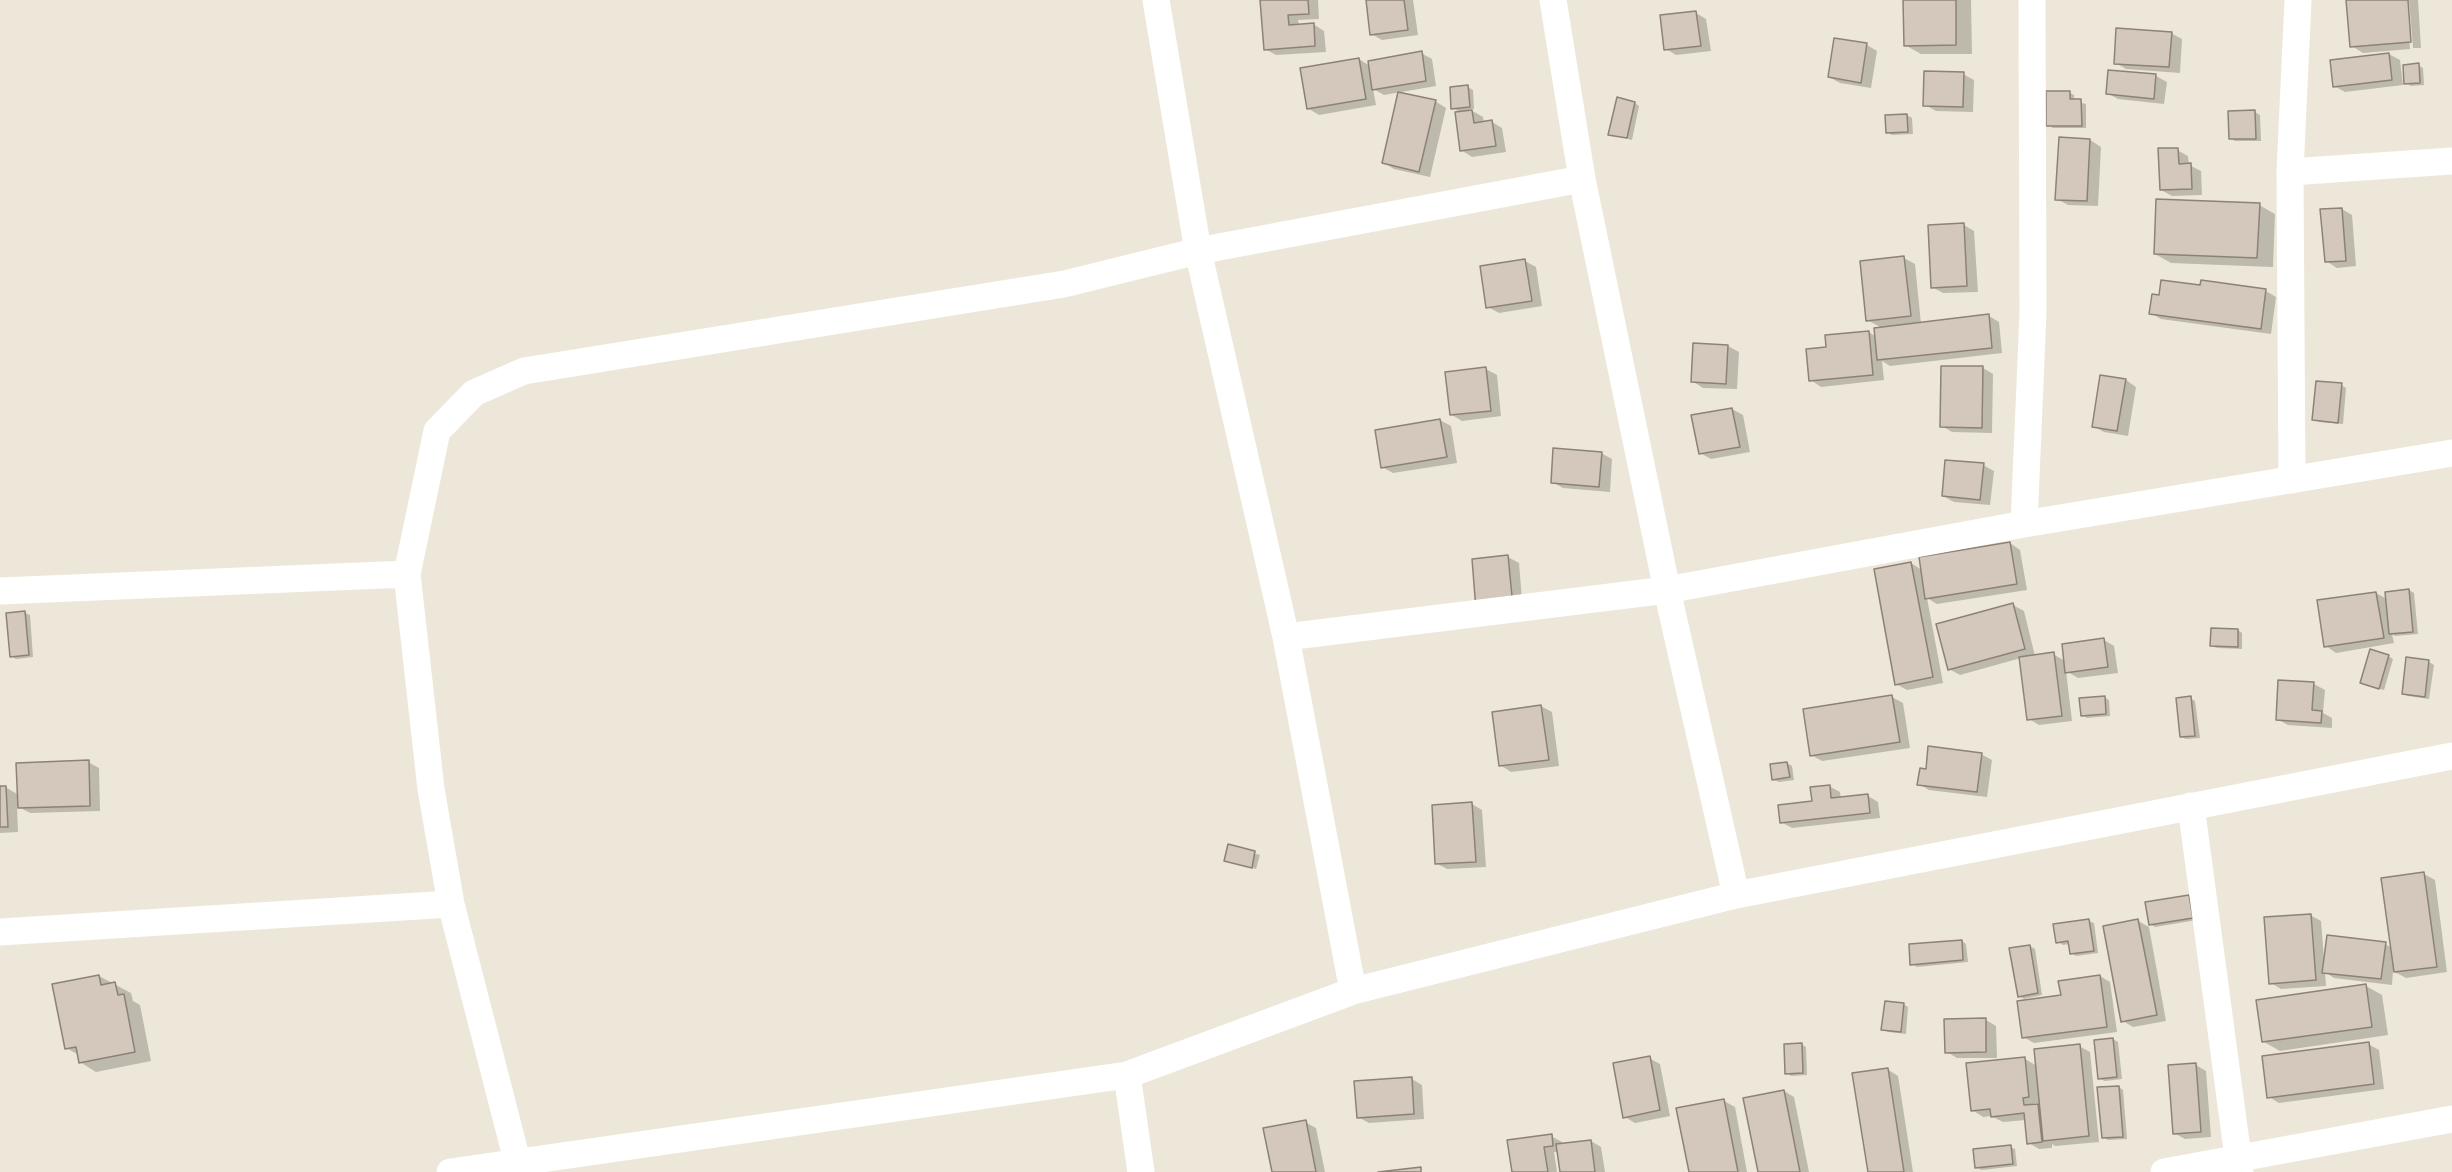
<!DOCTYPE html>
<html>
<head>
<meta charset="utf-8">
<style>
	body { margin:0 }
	canvas { display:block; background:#ece7d8 }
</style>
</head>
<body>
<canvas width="2452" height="1172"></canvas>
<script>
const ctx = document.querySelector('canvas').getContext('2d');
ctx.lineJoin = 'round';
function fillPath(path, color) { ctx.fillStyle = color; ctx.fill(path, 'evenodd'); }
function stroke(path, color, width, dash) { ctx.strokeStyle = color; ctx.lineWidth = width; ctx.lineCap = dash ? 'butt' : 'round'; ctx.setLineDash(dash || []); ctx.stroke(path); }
const shadow = new Path2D(`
	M1262,0H1318L1319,19L1298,20L1299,25L1313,24L1324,31L1326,52L1276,55L1265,49Z
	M1367,0H1413L1418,35L1382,40L1371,34Z
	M1905,0H1971L1972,54H1921L1905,45Z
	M2348,0H2406L2410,49L2363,53L2352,46Z
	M2409,0H2418L2421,48H2413Z
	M1696,13L1706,19L1711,51L1676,55L1666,49Z
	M2171,33L2182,39L2180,73L2126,69L2116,63Z
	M1867,45L1877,51L1871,88L1840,83L1829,77Z
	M1421,53L1432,59L1436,86L1384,95L1373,89L1376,105L1319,115L1309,109L1359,59L1370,66Z
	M2389,54L2400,60L2403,85L2345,92L2334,86Z
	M2418,65L2423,68L2424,85L2411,86L2406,83Z
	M2109,71L2156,76L2167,82L2164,104L2118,99L2107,93Z
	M1963,74L1974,80L1973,112L1936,111L1925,105Z
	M1468,87L1473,90L1474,109H1469L1483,117L1484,123L1492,122L1502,128L1506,152L1472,157L1461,150V113L1453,108Z
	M2070,93L2074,95V101L2086,104V128H2053L2048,125Z
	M1435,101L1446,108L1430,177L1394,169L1384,163Z
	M1635,103L1639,106L1632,140L1610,134Z
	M2255,112L2260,115L2261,141H2235L2230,138Z
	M1907,115L1912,118L1913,134L1892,135L1887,132L1886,116Z
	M2060,139L2090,140L2101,147L2098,206L2068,205L2057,199Z
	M2177,150L2188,156L2189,165L2201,171L2202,195L2172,196L2161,190Z
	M2259,205L2275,214L2273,267L2171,263L2155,254Z
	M2342,209L2352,215L2356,266L2337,268L2326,261Z
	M1964,225L1974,231L1978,292L1943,293L1932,287Z
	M1904,258L1915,264L1921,324L1989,316L1999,322L2002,353L1890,366L1882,361L1884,380L1821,387L1811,380L1828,349L1869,332L1876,337L1882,328L1867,320Z
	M1525,261L1536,267L1542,306L1499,313L1488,307Z
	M2202,287L2266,291L2276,297L2271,334L2161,319L2151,313L2160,297Z
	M1728,346L1739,352L1737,389L1703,388L1692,381Z
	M1983,368L1993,374L1992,433L1952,432L1942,426Z
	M1486,369L1497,375L1501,416L1462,421L1452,415Z
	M2101,377L2126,380L2136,387L2128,436L2104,432L2093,426Z
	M2341,385L2346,388L2343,424L2319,422L2314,419Z
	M1732,409L1743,415L1750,452L1711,459L1700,453Z
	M1440,420L1451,426L1457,463L1393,473L1382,467Z
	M1601,453L1612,459L1610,492L1563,488L1552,482Z
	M1983,465L1994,471L1990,505L1954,502L1943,496Z
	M2010,543L2020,550L2027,590L1937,604L1927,598L1943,683L1907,690L1896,684L1911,563L1922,570Z
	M1508,557L1519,563L1523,612L1488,615Z
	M2409,590L2414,593L2418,634L2395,636L2392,634L2394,643L2336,653L2326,646L2376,593L2387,599Z
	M2013,605L2024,611L2035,656L2053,654L2065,661L2104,640L2114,646L2118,673L2078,678L2066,671L2072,721L2039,725L2029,719L2021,658L1960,675L1949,669Z
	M25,613L30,615L33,657L16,659L11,656Z
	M2238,630L2242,633V649L2217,648L2212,646Z
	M2388,656L2393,659L2384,690L2367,685Z
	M2429,662L2434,665L2429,699L2408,696L2403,694Z
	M2280,681L2314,684L2325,690L2323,713L2332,718V728L2288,725L2277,719Z
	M1892,697L1903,703L1910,748L1822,761L1811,755Z
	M2104,697L2109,700L2110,716L2087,718L2082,715Z
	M2190,698L2195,701L2200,738L2186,739L2181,737Z
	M1541,706L1552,712L1559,766L1511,772L1500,765Z
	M1981,754L1992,760L1987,797L1929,790L1919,784L1927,770Z
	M88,762L99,768L100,811L30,813L17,806L18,832L0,833V787H5L19,795Z
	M1787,763L1792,766L1794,780L1779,782L1774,780Z
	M1829,786L1840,792L1841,799L1868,796L1878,802L1880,818L1792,828L1781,822L1814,802Z
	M1472,804L1482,810L1486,867L1447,869L1436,863Z
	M1229,846L1260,855L1256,869L1226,860Z
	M2424,874L2435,880L2447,972L2406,978L2393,971L2392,985L2334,978L2325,972L2326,986L2281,989L2271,983L2310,915L2321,921L2324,959L2385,944L2392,948Z
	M2189,897L2193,900L2197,920L2155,927L2150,924Z
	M2089,921L2094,923L2098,953L2076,956L2071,953L2070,944L2063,945L2058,942Z
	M2138,921L2149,927L2166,1021L2133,1027L2123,1021Z
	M1962,941L1966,944L1968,962L1917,967L1912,964Z
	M2030,946L2035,949L2042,995L2024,999L2019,996Z
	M99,976L131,993L133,1001L140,1005L151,1061L96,1072L80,1062L79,1055L66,1048Z
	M2100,976L2110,982L2117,1032L2034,1043L2023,1037L2062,996Z
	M2366,986L2382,995L2388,1035L2280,1051L2264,1042Z
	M1903,1004L1908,1007L1906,1034L1888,1032L1883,1029Z
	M1986,1020L1996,1026L1997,1058H1957L1947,1052Z
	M2113,1039L2118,1042L2122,1079L2105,1081L2100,1079Z
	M1801,1044L1806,1047L1807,1075L1791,1076L1787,1073Z
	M2368,1044L2379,1050L2384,1089L2279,1103L2269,1097Z
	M2079,1046L2090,1052L2099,1142L2055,1146L2052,1144V1148L2039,1149L2029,1143L2026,1120L2003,1122L1991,1116L1983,1117L1972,1110L2025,1059L2037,1066ZM2033,1103H2041V1108Z
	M1649,1058L1660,1064L1670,1116L1635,1123L1625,1117Z
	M2196,1065L2206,1071L2211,1137L2185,1139L2174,1133Z
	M1887,1069L1898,1076L1913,1172H1869Z
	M1412,1079L1422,1085L1424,1119L1369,1123L1358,1117Z
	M2119,1087L2123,1090L2127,1139L2108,1140L2103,1137Z
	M1784,1091L1794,1097L1809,1172H1760Z
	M1724,1101L1735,1107L1747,1172H1690Z
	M1305,1122L1316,1128L1325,1172H1274Z
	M1551,1136L1562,1142V1145L1591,1141L1601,1147L1605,1172H1561L1559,1152H1554L1557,1172H1513Z
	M2010,1147L2015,1149L2017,1166L1982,1170L1977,1168Z`);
const building = new Path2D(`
	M1260,0H1308L1309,14L1288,15L1289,25L1314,23L1315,46L1264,50Z
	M1366,0H1404L1408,30L1370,35Z
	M1903,0H1956V45L1904,46Z
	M2346,0H2408L2411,42L2350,47Z
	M1696,11L1701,46L1664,50L1660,15Z
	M2116,28L2172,32L2169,67L2114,64Z
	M1834,38L1867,43L1861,83L1828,77Z
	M1422,51L1426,81L1372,90L1368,61Z
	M2389,53L2392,80L2333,87L2330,60Z
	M1359,58L1366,99L1307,109L1300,68Z
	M2419,63L2420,83L2404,84L2403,65Z
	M2108,70L2156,74L2154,99L2106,94Z
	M1924,71L1964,72L1963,107L1923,106Z
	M1468,85L1470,107L1451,109L1450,87Z
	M2046,91H2070V99H2081L2082,126H2046Z
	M1398,92L1436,100L1419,172L1382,163Z
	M1617,97L1635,102L1627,138L1608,135Z
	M1472,110L1474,123L1492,120L1496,146L1460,151L1455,112Z
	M2255,110L2256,139H2229L2228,111Z
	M1907,114L1908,132L1886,133L1885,115Z
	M2059,137L2090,139L2087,201L2055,200Z
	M2158,148H2178L2179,164L2191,163L2192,189L2160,190Z
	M2156,199L2260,203L2257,258L2154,254Z
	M2342,208L2346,261L2325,262L2320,209Z
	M1964,223L1967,286L1931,288L1928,225Z
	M1904,256L1911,316L1866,321L1860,261Z
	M1525,259L1532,301L1486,308L1480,266Z
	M2161,280L2200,285L2201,280L2266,289L2261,329L2149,314L2152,294L2159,295Z
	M1989,314L1992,348L1877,360L1874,328Z
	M1869,331L1873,375L1809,381L1806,349L1826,347L1825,335Z
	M1693,343L1728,345L1726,384L1691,382Z
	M1941,366H1983L1982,428L1940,427Z
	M1486,367L1491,411L1450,415L1445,372Z
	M2100,375L2126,379L2117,431L2092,427Z
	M2316,381L2342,383L2338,423L2312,420Z
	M1732,408L1740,447L1699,454L1691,415Z
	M1440,419L1447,457L1381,468L1375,430Z
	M1553,448L1602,452L1599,487L1551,483Z
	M1945,460L1984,463L1980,500L1942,496Z
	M2010,542L2017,584L1925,599L1919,557Z
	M1508,555L1513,607L1476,610L1472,559Z
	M1911,562L1933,677L1895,685L1874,569Z
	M2409,589L2413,632L2389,634L2385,592Z
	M2376,592L2384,638L2324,647L2317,600Z
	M2013,603L2025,649L1948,670L1936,624Z
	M25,611L29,655L10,657L6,613Z
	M2211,628L2238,629V647L2210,646Z
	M2104,638L2108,667L2065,673L2062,644Z
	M2370,649L2389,655L2379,689L2360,683Z
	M2054,652L2062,716L2027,720L2019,657Z
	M2406,657L2429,660L2425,697L2402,694Z
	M2278,680L2314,682L2312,710L2322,711L2321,723L2276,720Z
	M1892,695L1900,742L1810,756L1803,709Z
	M2105,696L2106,714L2081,716L2079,698Z
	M2191,696L2195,736L2180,737L2176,698Z
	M1541,705L1549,760L1499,766L1492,712Z
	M1928,746L1982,753L1977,792L1917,785L1920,768L1926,769Z
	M89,760L90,806L18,808L16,763Z
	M1787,762L1790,777L1772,780L1770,764Z
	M1830,785L1831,798L1868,794L1870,813L1780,823L1778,805L1812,801L1810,787Z
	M0,786H6L8,827H0Z
	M1472,802L1476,862L1435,864L1432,805Z
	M1228,844L1255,851L1252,868L1224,861Z
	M2424,872L2437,967L2394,972L2381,878Z
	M2189,895L2193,918L2149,925L2145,902Z
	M2311,914L2316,980L2269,984L2264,917Z
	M2089,919L2094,951L2070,954L2068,941L2056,943L2053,924Z
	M2138,919L2157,1015L2121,1022L2103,926Z
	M2327,935L2386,942L2381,979L2322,973Z
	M1962,940L1963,960L1910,965L1909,944Z
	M2030,945L2038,993L2018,997L2009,948Z
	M99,975L101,985L115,982L118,995L124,994L135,1052L79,1063L76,1047L65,1049L52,984Z
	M2100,975L2107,1027L2022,1038L2017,1001L2061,995L2058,981Z
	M2366,984L2372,1027L2262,1042L2256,1000Z
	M1885,1001L1904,1003L1901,1032L1881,1030Z
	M1986,1018V1052L1945,1053L1944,1019Z
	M2113,1038L2117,1077L2098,1079L2094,1040Z
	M2369,1042L2374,1084L2267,1098L2262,1056Z
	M1802,1043L1803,1073L1785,1074L1784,1044Z
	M2080,1044L2089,1136L2043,1141L2034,1049Z
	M1650,1056L1660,1110L1623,1118L1613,1063Z
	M2025,1057L2029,1097L2023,1098L2024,1105L2038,1104L2042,1142L2027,1144L2024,1113L1991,1117L1990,1109L1971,1111L1966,1063Z
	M2196,1063L2201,1132L2173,1134L2168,1065Z
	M1888,1068L1904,1172H1868L1852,1073Z
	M1412,1077L1414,1114L1357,1118L1354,1081Z
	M2119,1086L2123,1137L2102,1138L2097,1087Z
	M1784,1090L1800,1172H1758L1743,1098Z
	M1724,1099L1738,1172H1689L1676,1108Z
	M1306,1120L1316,1172H1272L1263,1128Z
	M1552,1134L1553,1146L1544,1147L1548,1172H1512L1507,1140Z
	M1591,1140L1595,1172H1560L1556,1144Z
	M2011,1145L2013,1164L1975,1168L1973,1149Z
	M1421,1167V1172H1378Z`);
const minor = new Path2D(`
	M1156,0L1198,251L1286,637L1353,991
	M1553,0L1582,179L1667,590L1736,895
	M2290,172L2452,161
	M2292,480L2290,172L2298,0
	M2024,524L2033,313L2032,0
	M0,591L407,574
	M1286,637L1667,590L2024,524L2452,453
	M2191,806L2240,1172
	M0,932L451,904
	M1127,1075L1141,1172
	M450,1172L1127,1075L1353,991L1736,895L2452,756
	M520,1172L451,904L431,789L407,574L437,431L474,393L524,371L1064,284L1198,251L1582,179
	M2164,1172L2452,1119`);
fillPath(shadow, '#0003');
fillPath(building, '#d3c8bb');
stroke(building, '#8d8277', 1.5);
stroke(minor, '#fff', 27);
</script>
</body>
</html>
